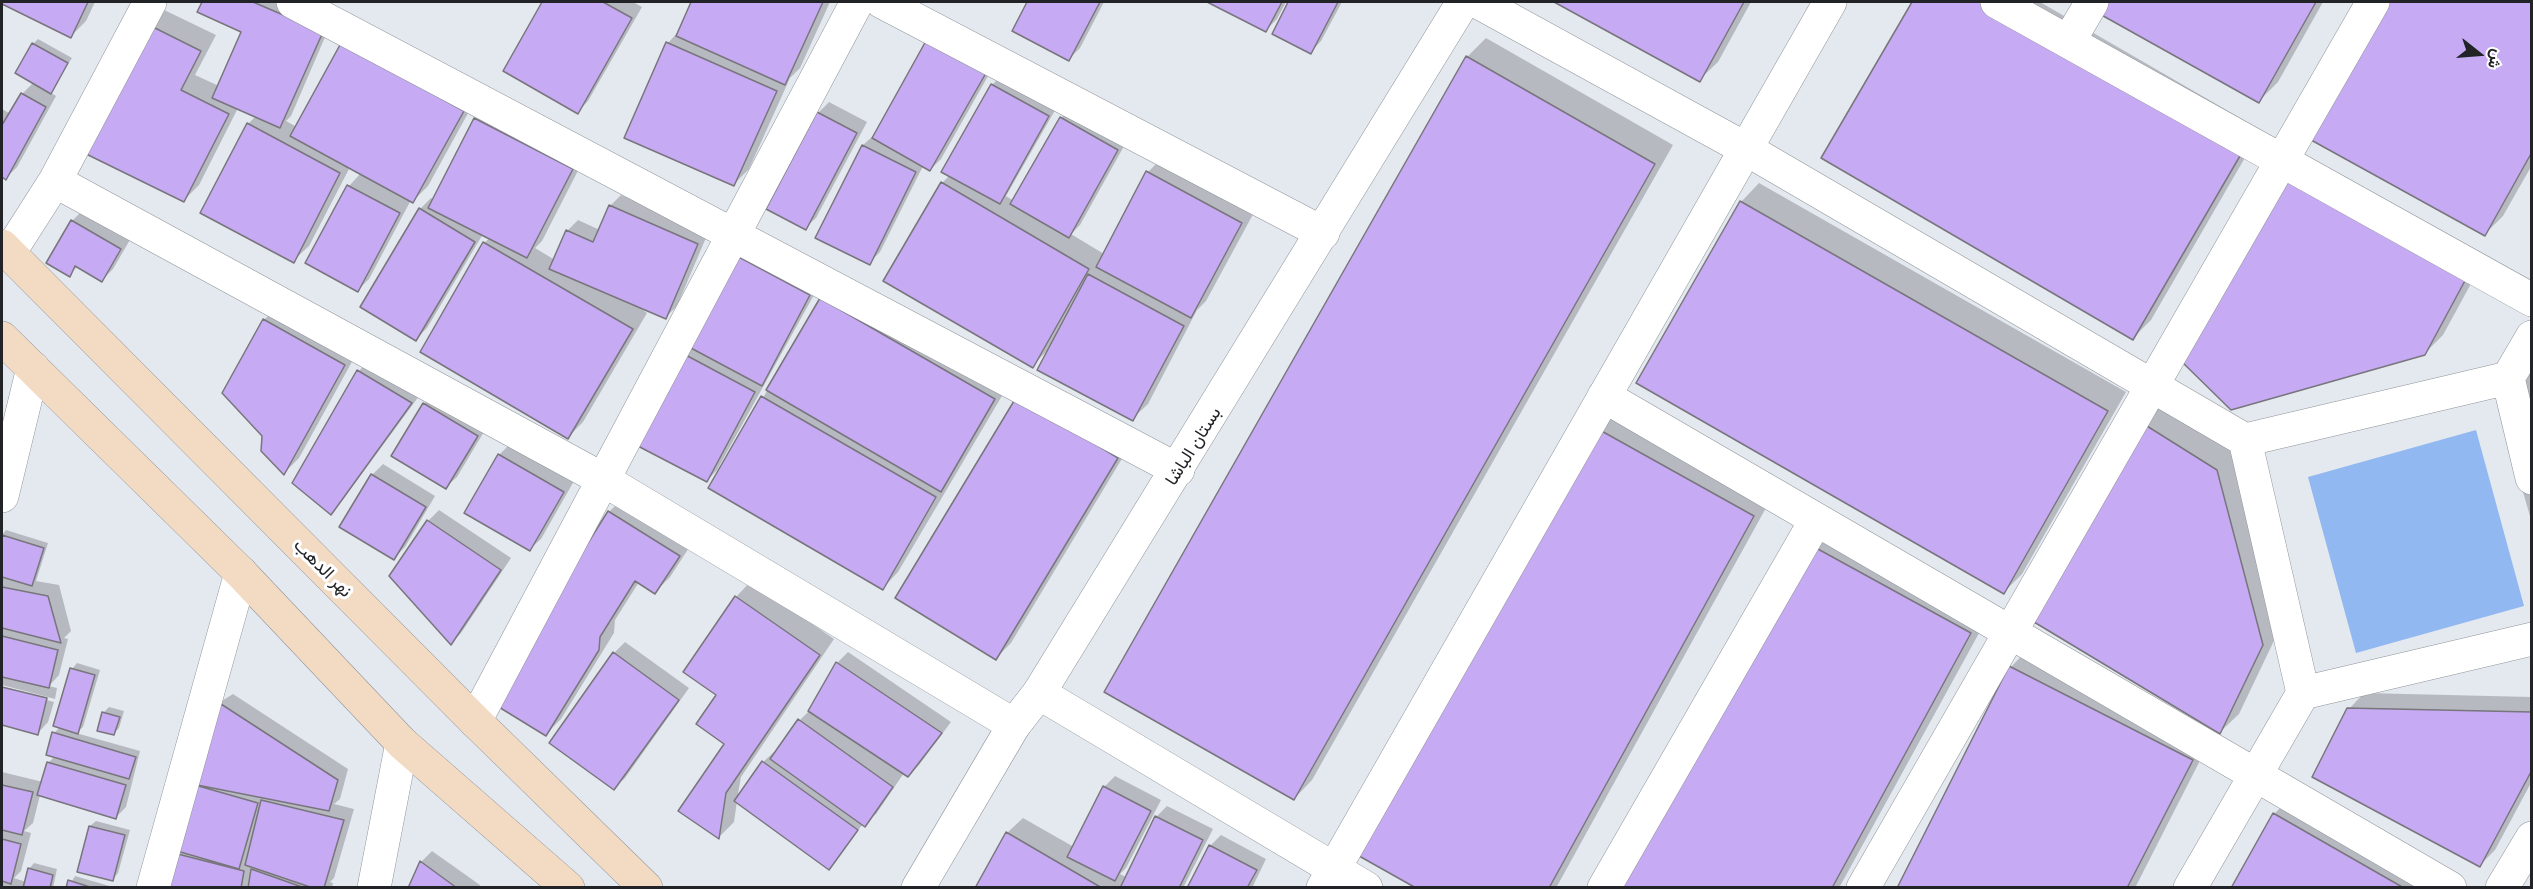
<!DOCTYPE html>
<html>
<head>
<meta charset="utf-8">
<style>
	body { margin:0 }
	#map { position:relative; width:2533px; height:889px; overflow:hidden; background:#e4e9f0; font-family:Lato,Vazirmatn,sans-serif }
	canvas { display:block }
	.frame { position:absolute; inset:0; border:3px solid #212326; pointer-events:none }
	.north { position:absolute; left:2449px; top:24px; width:60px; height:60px; -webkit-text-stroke:4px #fff; paint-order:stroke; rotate:107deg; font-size:16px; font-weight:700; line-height:24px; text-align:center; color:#212326 }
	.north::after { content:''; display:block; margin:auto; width:21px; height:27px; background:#212326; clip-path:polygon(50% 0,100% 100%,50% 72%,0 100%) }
</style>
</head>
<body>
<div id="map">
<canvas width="2533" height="889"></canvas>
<div class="frame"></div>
<div class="north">ش</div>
</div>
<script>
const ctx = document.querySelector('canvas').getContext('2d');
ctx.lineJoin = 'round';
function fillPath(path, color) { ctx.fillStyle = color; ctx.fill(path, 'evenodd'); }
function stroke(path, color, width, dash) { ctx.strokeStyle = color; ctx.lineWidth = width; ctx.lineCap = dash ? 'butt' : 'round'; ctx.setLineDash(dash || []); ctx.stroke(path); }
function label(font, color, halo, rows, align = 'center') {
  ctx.font = font + ' Lato,Vazirmatn,sans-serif'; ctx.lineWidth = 6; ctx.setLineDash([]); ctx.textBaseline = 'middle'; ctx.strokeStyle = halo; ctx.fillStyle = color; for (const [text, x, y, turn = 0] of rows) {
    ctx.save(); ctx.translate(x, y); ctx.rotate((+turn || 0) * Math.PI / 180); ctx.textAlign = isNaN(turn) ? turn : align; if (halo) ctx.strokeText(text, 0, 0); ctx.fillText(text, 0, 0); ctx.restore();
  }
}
const green = new Path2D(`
	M2476,430L2524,606L2356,653L2308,477Z`);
const shadow = new Path2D(`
	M2,2H95L86,21L71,36Z
	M203,2H288L332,21L291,116L286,121L297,127L478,95L428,186L413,201L411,200L369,279L358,290L349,186L361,173L350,167L309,246L293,261L248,124L256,116L238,108L199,185L184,200L80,149L158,7L216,35L195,75L219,86L243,31L199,12Z
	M544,2H633L642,7L588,101L578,112L505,70Z
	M693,2H830L800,68L790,78L749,169L734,184L668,43L679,31Z
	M1029,2H1104L1080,48L1069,59L1014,30Z
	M1210,2H1286L1277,19L1266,30Z
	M1290,2H1342L1321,41L1311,52L1274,33Z
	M1557,2H1751L1718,62L1699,80Z
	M1913,2H2040L2261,130L2151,320L2133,338L1823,158Z
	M2094,2H2323L2278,82L2259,101Z
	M2377,2H2532V165L2503,216L2485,234Z
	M1486,38L1673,145L1312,780L1294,799L1467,57Z
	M38,39L72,58L50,92L56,96L17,167L6,178L2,175V109L11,114L22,94L34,82L33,44Z
	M996,62L941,159L930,170L923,166L880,252L869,263L863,145L874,135Z
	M1003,74L1058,105L1006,196L1014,201L1061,118L1072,107L1128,139L1080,225L1071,234L1104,254L1148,172L1163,157L1257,207L1206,301L1197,310L1148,404L1132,419L1048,350L1032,366L942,183L950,175L992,85Z
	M829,102L867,122L816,218L805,228L818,113Z
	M490,103L587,153L542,241L535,248L555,260L567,231L578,220L600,230L610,206L621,195L708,233L677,306L666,317L636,305L647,313L583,422L568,437L484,243L490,238L483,234L427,328L416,339L362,306L420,209L431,198L434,199L475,119Z
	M1759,183L2126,392L2022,574L2004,592L1741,202Z
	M83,210L131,238L113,269L102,280L78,266L69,275L72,221Z
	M750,246L820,284L717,470L707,481L636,443L739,257Z
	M2485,258L2443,335L2424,354L2232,408Z
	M821,299L1009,384L898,572L883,588L710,488Z
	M280,304L359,349L299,458L284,473L264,436L224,393L264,320Z
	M2532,329V523L2494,392Z
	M369,360L422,392L341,502L331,513L359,371Z
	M435,393L488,425L457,477L446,487L424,404Z
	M1018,397L1132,442L1011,643L996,658Z
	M2158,404L2235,451L2281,626L2239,714L2220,732L2031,618Z
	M1609,406L1772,497L1556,888H1419Z
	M510,444L574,481L541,539L530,549L466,513L499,455Z
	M383,464L435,496L405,547L394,558L372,475Z
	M625,496L694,540L670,577L655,592L639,582L615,620L614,633L561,719L546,734L491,700L609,512Z
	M439,510L511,558L461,633L451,643L391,576L428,521Z
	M1826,526L1989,615L1839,888H1620Z
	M6,530L48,543L36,581L59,585L71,631L64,638L68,639L59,675L49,686L57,688L55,699L2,685V535Z
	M751,581L834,639L741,777L737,799L763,762L774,752L776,753L800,720L811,709L837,663L848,652L951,722L919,765L908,776L904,773L876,814L863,824L828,868L737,801L734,822L719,837L726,744L718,694L685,672L736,597Z
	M625,642L689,688L625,778L614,788V653Z
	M2029,648L2210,741L2135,888H1898L2011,667Z
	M77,663L100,670L83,727L76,733L140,751L126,807L115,818L40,795L33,823L24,831L31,833L21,871L14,878L26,882L29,869L34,863L57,869L53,888H2V772L43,782L49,762L55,756L54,733L60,727L72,669Z
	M2,688L54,702L48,722L38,733L2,723Z
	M2364,693L2532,697V781L2495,850L2480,865L2349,709Z
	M233,694L348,769L340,799L334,804L354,809L334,878L330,882L333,883L332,888H165L220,702Z
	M109,707L124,711L119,728L114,733L103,713Z
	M1115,776L1161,800L1126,868L1120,874L1126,877L1156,817L1167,806L1213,829L1183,888H976L1007,833L1023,818L1074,847L1104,787Z
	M2293,795L2455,888H2232L2274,814Z
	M96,821L130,830L118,873L113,879L90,826Z
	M1221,835L1266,859L1252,888H1189L1210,846Z
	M432,851L480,885L479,888H409L421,862Z
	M75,876L113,887V888H68Z`);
const building = new Path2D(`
	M2,2H88L71,38L2,4Z
	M202,2H253L323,32L280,128L212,98L241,32L197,12Z
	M542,2H603L632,18L578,114L503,71Z
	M691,2H823L785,85L676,36Z
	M1027,2H1100L1069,61L1012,31Z
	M1207,2H1282L1266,32Z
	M1288,2H1338L1311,54L1272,34Z
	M1554,2H1744L1700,82Z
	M1912,2H1990L2244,149L2133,340L1821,158Z
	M2092,2H2316L2259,103L2089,8Z
	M2375,2H2532V152L2485,236L2302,135Z
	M141,21L201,51L181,90L229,114L184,202L78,150Z
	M927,39L986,73L930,171L872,138Z
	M666,42L777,91L734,186L624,138Z
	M32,43L68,63L51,94L15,73Z
	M341,43L464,111L413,203L290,136Z
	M1466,56L1655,164L1294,800L1104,692Z
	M991,84L1049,116L1000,204L941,172Z
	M21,93L46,107L6,180L2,177V125Z
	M817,112L857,133L806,230L766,209Z
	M1060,117L1118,150L1069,238L1010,204Z
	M474,118L573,169L527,258L428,208Z
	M247,123L340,173L294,263L200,213Z
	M862,145L916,172L870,265L815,238Z
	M1146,171L1242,223L1191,318L1096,267Z
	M2282,176L2467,277L2425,355L2231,410L2181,361Z
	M941,182L1089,269L1033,368L883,281Z
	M347,185L400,213L358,292L305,263Z
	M1740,201L2108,411L2004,594L1636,383Z
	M609,205L698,244L666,319L549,269L566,230L593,242Z
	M419,208L475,242L416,341L360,307Z
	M71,220L121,249L102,282L75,266L70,277L46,263Z
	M483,242L633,329L568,439L420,352Z
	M737,256L810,295L762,386L689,347Z
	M1088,274L1184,326L1133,421L1037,370Z
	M820,298L995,399L941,492L766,390Z
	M263,319L345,365L284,475L261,451L262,436L222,393Z
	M682,353L755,392L707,482L634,444Z
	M357,370L412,403L331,515L292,483Z
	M761,396L936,497L883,590L708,488Z
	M1017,396L1118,458L996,660L895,598Z
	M423,403L478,436L446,489L391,456Z
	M2139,421L2217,470L2263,645L2220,734L2029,619Z
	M1589,424L1754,516L1549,888H1416L1352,852Z
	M498,454L564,492L530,551L464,513Z
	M371,474L426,507L394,560L339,527Z
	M608,511L680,556L655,594L635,581L600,637L599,650L546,736L489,701Z
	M427,520L501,570L451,645L389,576Z
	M2,535L44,548L32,586L2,577Z
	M1807,543L1971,633L1832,888H1619Z
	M2,587L48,596L61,643L2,628Z
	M735,596L820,655L726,793L719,839L678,811L724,744L696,724L716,695L683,672Z
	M2,636L58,650L49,688L2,677Z
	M613,652L679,700L614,790L549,743Z
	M836,662L942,733L908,777L808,711Z
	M2009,666L2193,760L2127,888H1897Z
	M70,668L95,675L78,734L53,726Z
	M2,687L47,698L38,735L2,725Z
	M221,704L338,780L329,811L187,783Z
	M2347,708L2532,712V770L2480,867L2312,777Z
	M102,712L120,717L114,735L97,731Z
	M798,719L893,787L865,827L770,759Z
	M52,732L136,757L129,779L46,755Z
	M762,761L858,830L829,870L734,801Z
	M47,762L126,785L116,819L37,795Z
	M2,785L33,792L22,835L2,830Z
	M195,785L258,803L239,869L177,851Z
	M1103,786L1151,811L1115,881L1067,857Z
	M261,800L344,820L324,888H313L245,865Z
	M2273,813L2404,888H2231Z
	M1155,816L1203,840L1179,888H1120Z
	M89,826L125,835L113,881L77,872Z
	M1006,832L1102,888H975Z
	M2,839L21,844L11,884L2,881Z
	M1209,845L1257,870L1247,888H1187Z
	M170,852L244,871L241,888H164Z
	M420,861L457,888H408Z
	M28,868L53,875L50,888H23Z
	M251,869L305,888H248Z
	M68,880L93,888H66Z`);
const minor = new Path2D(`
	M293,2L1178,470
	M882,2L1323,233
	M1478,2L1746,149L2245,440
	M1997,2L2532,300
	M2069,41L2092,2
	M55,181L604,480L1014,725
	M9,253L55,181L150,2
	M2532,337L2508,378L2532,478
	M1604,396L2450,888
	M2,496L33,368
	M1039,693L1366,888
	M2303,693L2532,639
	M475,721L857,2
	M153,888L241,573
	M374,888L402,743
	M1323,888L1830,2
	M1604,888L1816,520
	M1863,888L2373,2
	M2190,888L2303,693L2245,440L2508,378
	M2502,888L2532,838`);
const tertiary = new Path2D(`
	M918,888L1014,725L1039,693L1463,2`);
const secondary = new Path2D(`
	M2,246L475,721L646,888
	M2,338L241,573L402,743L568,888`);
const streetNames = [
	["بستان الباشا",1193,446,-58],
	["نهر الدهب",323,568,45]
];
fillPath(green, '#91b8f0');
fillPath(shadow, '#0003');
fillPath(building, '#c6aaf3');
stroke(building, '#78757c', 1.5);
stroke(minor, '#8f949a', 34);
stroke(tertiary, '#8f949a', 34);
stroke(secondary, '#8f949a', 34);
stroke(minor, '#fff', 33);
stroke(tertiary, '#fff', 33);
stroke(secondary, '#f2dac3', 33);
label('18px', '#212326', '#fff', streetNames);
</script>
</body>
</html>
